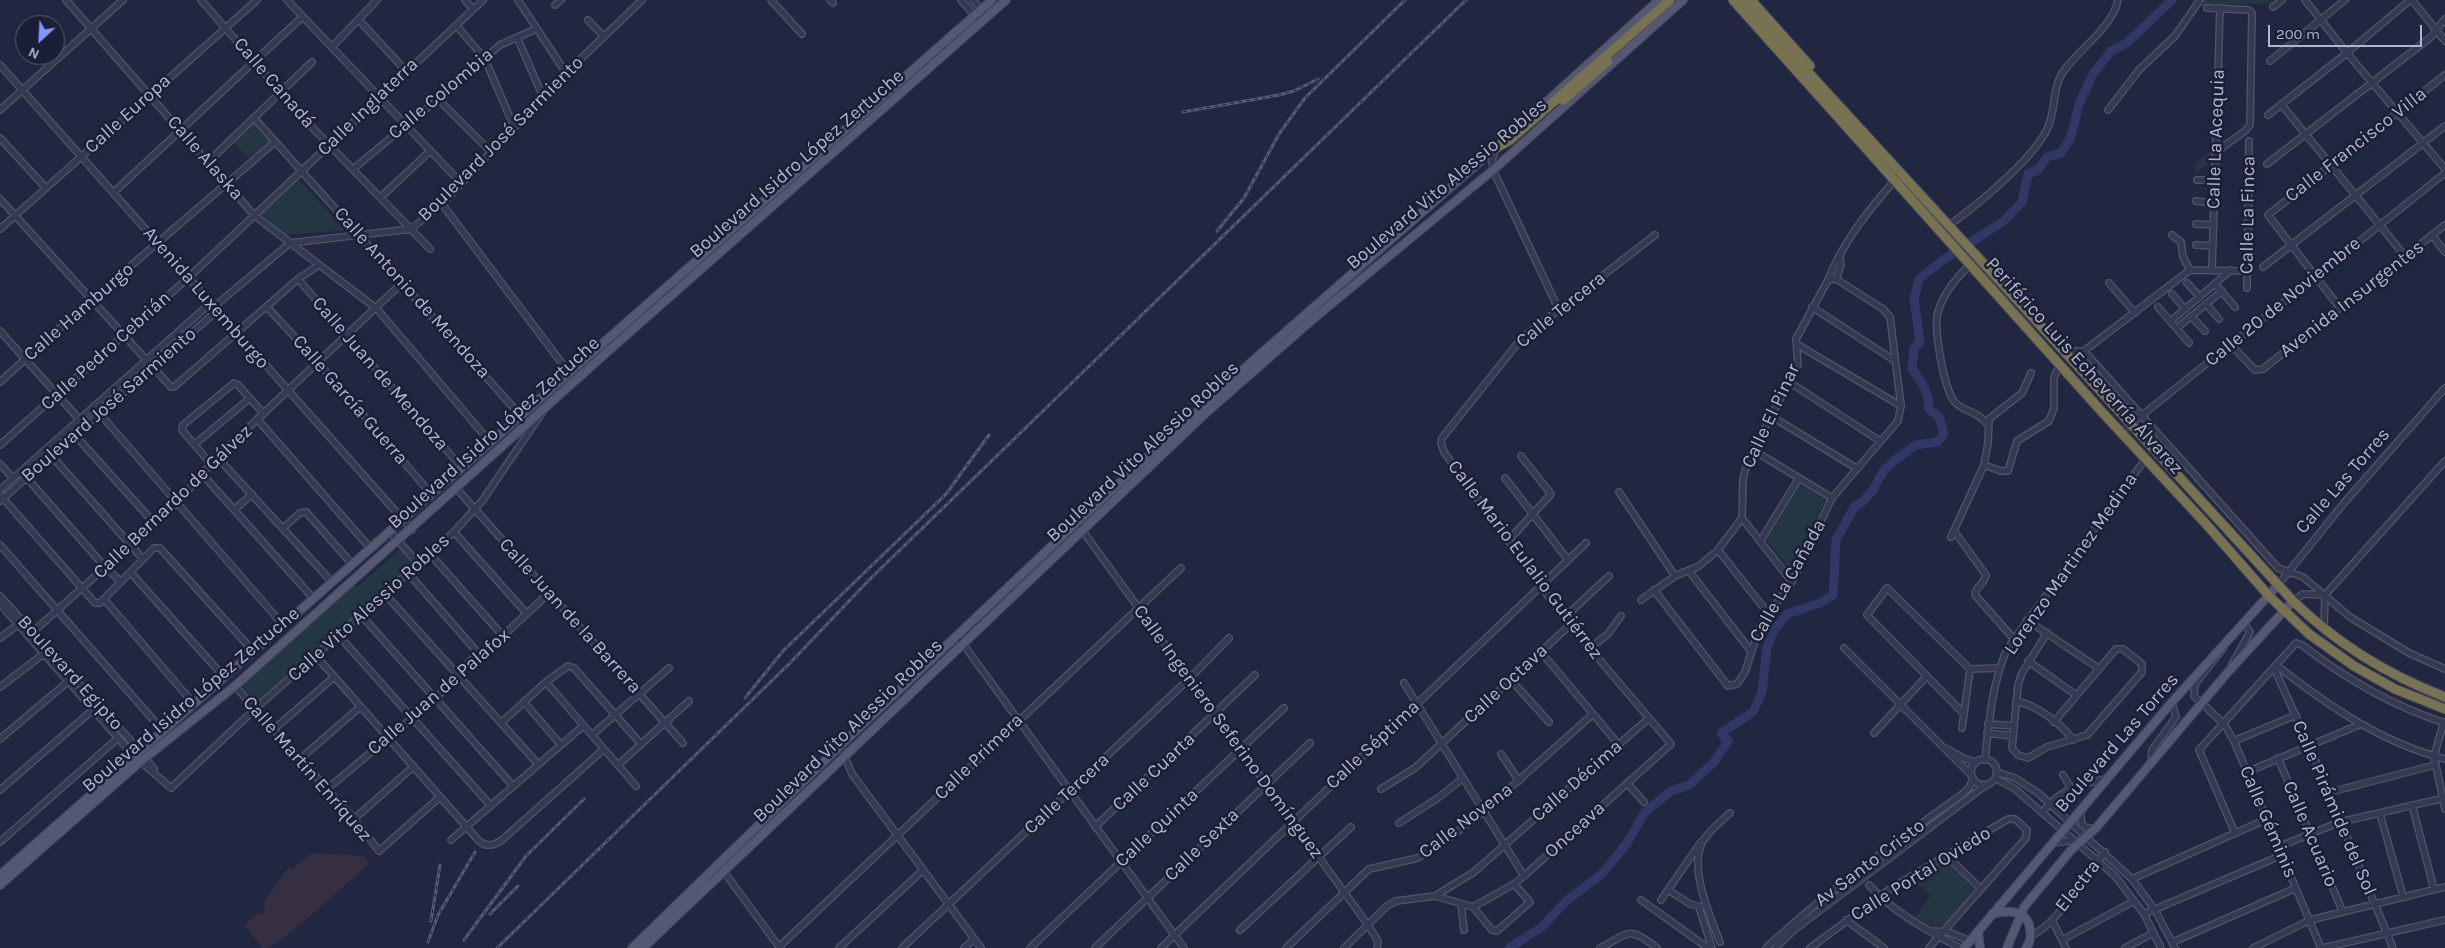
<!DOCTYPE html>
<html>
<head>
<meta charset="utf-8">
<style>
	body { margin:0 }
	#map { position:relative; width:2445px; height:948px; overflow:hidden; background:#222741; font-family:Karla,sans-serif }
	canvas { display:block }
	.north { position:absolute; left:15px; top:15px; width:50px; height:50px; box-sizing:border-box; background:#1b1f35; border:1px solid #575b71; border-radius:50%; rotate:205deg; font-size:14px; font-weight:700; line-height:20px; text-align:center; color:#b2b5cb }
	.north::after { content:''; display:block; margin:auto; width:18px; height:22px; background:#8393ff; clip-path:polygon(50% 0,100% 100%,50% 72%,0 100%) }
	.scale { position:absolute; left:2268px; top:25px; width:154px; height:22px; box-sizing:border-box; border:2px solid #b2b5cb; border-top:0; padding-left:6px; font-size:15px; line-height:18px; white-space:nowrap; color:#b2b5cb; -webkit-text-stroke:4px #1b1f35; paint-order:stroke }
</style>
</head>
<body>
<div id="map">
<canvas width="2445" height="948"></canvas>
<div class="north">N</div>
<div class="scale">200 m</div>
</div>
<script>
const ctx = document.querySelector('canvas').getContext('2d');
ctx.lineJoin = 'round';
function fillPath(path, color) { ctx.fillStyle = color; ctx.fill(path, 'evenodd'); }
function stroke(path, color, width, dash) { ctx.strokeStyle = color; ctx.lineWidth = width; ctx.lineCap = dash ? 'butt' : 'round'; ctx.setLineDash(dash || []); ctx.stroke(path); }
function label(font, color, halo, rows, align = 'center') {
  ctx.font = font + ' Karla,sans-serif'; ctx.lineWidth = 5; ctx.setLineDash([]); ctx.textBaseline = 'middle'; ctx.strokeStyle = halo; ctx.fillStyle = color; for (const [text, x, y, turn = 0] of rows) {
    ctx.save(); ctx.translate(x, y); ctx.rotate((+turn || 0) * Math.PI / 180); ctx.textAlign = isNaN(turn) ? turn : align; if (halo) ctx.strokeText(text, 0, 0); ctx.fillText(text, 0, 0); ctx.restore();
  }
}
const medical = new Path2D(`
	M319,853L364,856L369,864L295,929L268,948H262L245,925L258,912L261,916L264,913L265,900L289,867L291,869L311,854Z`);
const green = new Path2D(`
	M2204,0H2270V3L2199,6L2200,1Z
	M253,123L270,143L250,159L233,142Z
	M2212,151L2211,162L2195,174V163Z
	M298,179L345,230L286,235L259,214Z
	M1799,484L1826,500L1791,571L1766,539Z
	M401,549L414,563L259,704L242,685L350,587L358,586Z
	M1947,861L1975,889L1947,924L1936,928L1915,918L1931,895L1911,880Z`);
const river = new Path2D(`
	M1509,948L1542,927L1566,901L1603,873L1627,843L1645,812L1671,791L1689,785L1714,762L1728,741L1721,733L1753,712L1762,692L1767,647L1775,629L1787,614L1820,603L1833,595L1836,540L1855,506L1862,502L1873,490L1884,470L1895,460L1916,445L1937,442L1944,434L1939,417L1929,409C1929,393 1922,382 1912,369L1914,348L1920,342L1914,299L1919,279L1943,260L2004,221L2022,202L2028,174L2038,170L2047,157L2061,153L2071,137L2079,104L2093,74L2111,51L2127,43L2172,0`);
const minor = new Path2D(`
	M66,0L254,215L377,309L490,442
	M201,0L307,122L430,249
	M287,0L461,183
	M465,0L473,9
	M518,0L566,73
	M771,0L802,34
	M830,0L833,3
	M961,0L981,23
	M973,0L988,17
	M2305,0L2347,53L2445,169
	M2412,0L2445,41
	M555,5L561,0
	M2273,7L2282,0
	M2207,8L2249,10L2252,13L2250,125L2246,130L2215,153
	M359,20L406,71
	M588,20L604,37
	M456,25L485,59L514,127
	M517,37L543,97
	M332,47L377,0
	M2270,61L2345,0
	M0,65L412,530
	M438,99L490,151
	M2281,104L2405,256
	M0,110L123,0
	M2108,110L2139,70L2175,36L2200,0
	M2268,115L2347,53L2410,0
	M254,118L521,416
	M0,138L45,187
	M1496,148L1492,160L1493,170L1558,308
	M208,162L312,62
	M2267,164L2431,37L2445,19
	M353,169L438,99L500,45L536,29
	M2197,180H2215
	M113,193L302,17
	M381,197L429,152
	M0,199L171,387H174L298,279L319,265
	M2196,201L2214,203
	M442,204L570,374
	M2196,224L2214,225
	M1948,226C1976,206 2035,158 2048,127C2056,110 2052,88 2063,72C2078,50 2113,27 2118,0
	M0,229L257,0
	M2172,235L2181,242L2183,257L2190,270
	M2432,235L2445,252
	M2196,245L2213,246
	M1970,265C1957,277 1943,294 1938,312C1933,327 1944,388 1954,401C1962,412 1977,410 1987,424
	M2263,267L2445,126
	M2212,269L2220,8
	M298,279L462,468
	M1836,279L1841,265L1840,257
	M1828,280C1843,242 1867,212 1894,181
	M2109,283L2135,313
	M2187,283L2200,297
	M2215,284L2235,307
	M2247,288L2249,141
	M2172,294L2185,309
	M2206,304L2219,319
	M267,307L318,362L432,495
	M1812,307L1895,361
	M2158,307L2189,343
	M2340,308L2268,215L2445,75
	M2191,316L2205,331
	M2171,321L2231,270
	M2177,328L2222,291
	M0,331L79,419
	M1798,345L1901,406
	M2231,345L2255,370L2263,369L2445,225
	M2064,351H2084L2190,270L2247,271
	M2084,351L2278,568L2303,577L2350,617L2409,653L2445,669
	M2084,351V373
	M0,382L91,300L275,142
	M1789,382L1880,441
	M94,407L283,625
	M1771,416L1856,468
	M258,420L371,549
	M2121,432L2445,173
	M74,434L155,524
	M195,444L250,398
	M0,445L188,278L483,0
	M1753,450L1832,498
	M49,453L143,559
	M217,457L332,582
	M0,464L13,478
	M211,464L182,430L183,425L234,383L238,385L264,414
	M1984,465L2001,471H2008L2017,441L2049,421L2054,408V377L2060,365
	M203,475L313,598
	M26,477L105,567L121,582
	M1505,478L1568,560
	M457,489L683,743
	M0,490L205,308L215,306
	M1619,492L1675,576
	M0,495L95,603H100L104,599L154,548H160L253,651
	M0,501L212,315L215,306L290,243L411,229L442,204L566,73L642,0
	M234,510L252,494
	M1742,518L1792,582
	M1077,523L1368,925L1378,941L1377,948
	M283,528L300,513L306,512L353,565
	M1954,531L1986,575C1985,584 1975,586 1975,595L2014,639
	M390,532L419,564
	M454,532L527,614
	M1951,537L1984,465L1988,443L1989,419L2022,393L2031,373
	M1761,540L1799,478
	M1508,541L1551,494L1521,456
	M0,545L163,731
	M1718,550L1768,613
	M430,554L503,636
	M1689,571L1750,650
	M131,573L224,677
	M408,573L479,654
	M2278,585L2344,503L2445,388
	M1654,590L1728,686L1737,684L1745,672L1760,626L1792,582L1832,498L1898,421L1901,406L1890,317L1883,309L1836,279
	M385,594L538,764
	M0,596L140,751L154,769
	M104,599L193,703
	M1641,600L1675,576L1699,566L1718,550L1742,518L1743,480L1747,462L1798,365L1796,339L1828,280L1836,279
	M2293,601L2303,594L2323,595
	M0,604L134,756L171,788L255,709L454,532L482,501L542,413
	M361,615L513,786
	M1564,618L1609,576
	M2027,620L2098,668
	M2324,628L2325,595L2445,461
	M34,631L177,503L217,457L403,282
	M2047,633L2022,673L2018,685L2012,748L2018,755L2028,758L2047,747L2087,735L2142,672V664L2123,649H2116L2054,722
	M339,636L491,806
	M958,637L1184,948
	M0,638L20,623
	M2224,647L2195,684L2194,696L2224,724L2234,741L2321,948
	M1590,648L1608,634L1621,616
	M1844,648L1972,776
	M1541,652L1619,745
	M316,656L479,841C488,848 494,845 502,840L604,749
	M2028,661L2076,695
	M2276,665C2327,705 2382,743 2445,759
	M2231,666L2250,632L2244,623
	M2274,668L2309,745L2393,948
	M1511,680L1549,722
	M546,682L636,786
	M1404,683L1524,876
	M235,686L354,819L379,851L440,797
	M0,687L46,652
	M2016,701C2036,705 2061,723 2073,740
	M524,702L561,745
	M1964,714L1867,615L1887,588L1970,669L1999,668
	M2444,722L2434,756L2445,809
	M501,723L546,682L568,666L574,668L641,744
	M1988,724L2014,726
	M1962,728L1970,669
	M273,730L334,677
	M1874,733L1927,676
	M1987,733L2013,736
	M592,735L669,668
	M0,739L70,680
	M2234,741L2296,715
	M840,746L852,774L981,948
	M1947,749L1963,758L1976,762
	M1501,754L1519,781
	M2278,758L2342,910
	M300,759L360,707
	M1971 772a13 13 0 1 1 26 0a13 13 0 1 1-26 0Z
	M1985,760C1989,721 1992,684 2007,649L2146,458
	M2151,764L2152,750L2176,717L2172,702
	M618,765L689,701
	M1996,772L2015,778L2038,793L2132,879L2155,910L2175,948
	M2247,772L2361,724
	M2063,775L2071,788
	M1995,778L2015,789L2115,876L2144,914L2161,948
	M1627,783L1644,802
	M327,789L436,698L472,659L490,648L549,593
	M1381,789L1415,768L1570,625
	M0,790L95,708
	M2327,793L2435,765
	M2412,805L2434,889
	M2080,810L2082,825L2087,828H2096
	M2043,812C2059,789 2080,785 2106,779
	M2380,814L2403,896
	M354,819L413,767
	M1399,823L1438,798L1463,778
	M1095,827L1255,675
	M2235,833L2199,750L2296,643L2302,645C2346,679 2392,706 2445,723
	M451,840L583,726
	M0,842L118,738
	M2054,843L2074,840
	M2278,847L2340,822L2445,798
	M1947,856L1981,889
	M722,869L780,948
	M2132,879L2267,819
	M1869,885C1894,913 1927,930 1960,948
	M1668,890L1690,904L1701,907
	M1435,896L1474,872L1649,718
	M1641,900L1708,948
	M1661,900L1701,842
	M1461,904L1464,930
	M1473,907L1514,884L1524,876L1671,744L1564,618L1444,452L1441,443L1442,438L1521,339L1655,235
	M1473,907L1492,930L1497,931L1530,902L1514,884
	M1699,907L1712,948
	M2144,914L2282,855
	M1846,920L1884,948
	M2052,920L2066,948
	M1240,930L1351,827
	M1930,931L1948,932L1970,941
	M2031,936C2056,925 2087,875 2105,852
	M2062,940L2134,901
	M1720,942C1710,917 1686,862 1705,838C1711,829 1721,821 1730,813
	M2173,942L2296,888
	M779,947L1181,568
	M839,948L922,871
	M902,948L1191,677L1229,638
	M964,948L974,939
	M1030,948L1284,708
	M1095,948L1310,743
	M1161,948L1586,543
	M1286,948L1369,869L1418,858L1449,838L1484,811L1593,714
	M1344,948L1387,906L1396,901L1435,896L1473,907
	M1600,948C1630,933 1628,925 1657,948
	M1766,948C1827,891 1894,843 1961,795L1969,788L1973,778
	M1775,948L1795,929L1986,785
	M1810,948L1890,889L2008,819H2015L2027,830L2026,838L1929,948
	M2125,948L2153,933
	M2253,948L2310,920L2445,887
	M2323,948L2445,920`);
const major = new Path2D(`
	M1534,113L1659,0
	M0,875L992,0
	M0,885L140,762L235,686L606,353L1006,0
	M1992,914C2000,912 2012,910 2020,914C2032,919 2033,939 2026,948
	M1978,931L1980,948
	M632,948L840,746L1092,508L1257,357L1500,144
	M643,948L1207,412L1312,320L1493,170L1683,0
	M1964,948L2172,702L2278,585
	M2007,948L2024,907L2072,849L2096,828L2228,672L2293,601`);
const highway = new Path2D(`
	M1733,0L2102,412L2207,525L2269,596L2309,634L2354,666L2395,689L2445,709
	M1742,0L2293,601C2337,644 2388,675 2445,697
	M1751,0L1810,66
	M1563,100L1608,61
	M1496,148L1510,140L1670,0`);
const rail = new Path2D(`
	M1183,112L1279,95L1294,91L1318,79
	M1217,231L1244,198L1279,134L1305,98L1405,0
	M745,698L783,651L946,494L989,435
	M490,914L518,886
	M431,921L440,865
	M464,940L526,856L584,799
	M428,942L438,915L475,852
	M497,948L791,662L869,580L1466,0`);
const streetNames = [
	["Calle Canadá",274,83,49],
	["Calle Colombia",441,94,-40],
	["Calle Inglaterra",368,107,-44],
	["Calle Europa",128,114,-42],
	["Boulevard José Sarmiento",501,139,-45],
	["Calle La Acequia",2216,139,-88],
	["Calle Francisco Villa",2356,145,-38],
	["Calle Alaska",205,158,49],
	["Boulevard Isidro López Zertuche",797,164,-41],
	["Boulevard Vito Alessio Robles",1447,184,-40],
	["Calle La Finca",2248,215,-89],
	["Calle Antonio de Mendoza",412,293,48],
	["Avenida Luxemburgo",206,298,49],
	["Avenida Insurgentes",2352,299,-38],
	["Calle 20 de Noviembre",2283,302,-39],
	["Calle Tercera",1561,310,-39],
	["Calle Hamburgo",79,312,-41],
	["Calle Pedro Cebrián",106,351,-42],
	["Periférico Luis Echeverría Álvarez",2084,366,48],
	["Calle Juan de Mendoza",380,374,49],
	["Calle García Guerra",350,400,49],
	["Boulevard José Sarmiento",109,405,-41],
	["Calle El Pinar",1771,416,-65],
	["Boulevard Isidro López Zertuche",494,433,-42],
	["Boulevard Vito Alessio Robles",1143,452,-43],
	["Calle Las Torres",2343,481,-49],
	["Calle Bernardo de Gálvez",173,502,-44],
	["Calle Mario Eulalio Gutiérrez",1525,560,53],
	["Lorenzo Martinez Medina",2071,564,-55],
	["Calle La Cañada",1788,581,-61],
	["Calle Vito Alessio Robles",369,608,-42],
	["Calle Juan de la Barrera",570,616,48],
	["Boulevard Egipto",70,673,48],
	["Calle Octava",1506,684,-43],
	["Calle Juan de Palafox",439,692,-41],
	["Boulevard Isidro López Zertuche",191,700,-40],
	["Boulevard Vito Alessio Robles",848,731,-44],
	["Calle Ingeniero Seferino Domínguez",1228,732,54],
	["Boulevard Las Torres",2117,743,-49],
	["Calle Séptima",1373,745,-43],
	["Calle Primera",979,757,-44],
	["Calle Martín Enríquez",307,769,49],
	["Calle Cuarta",1154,772,-43],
	["Calle Décima",1577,781,-41],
	["Calle Tercera",1067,794,-43],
	["Calle Pirámide del Sol",2334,808,67],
	["Calle Novena",1466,821,-37],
	["Calle Géminis",2268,822,67],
	["Calle Quinta",1157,828,-43],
	["Onceava",1575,830,-42],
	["Calle Acuario",2310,834,67],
	["Calle Sexta",1202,845,-44],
	["Av Santo Cristo",1870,863,-37],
	["Calle Portal Oviedo",1921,874,-32],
	["Electra",2078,886,-52]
];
fillPath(medical, '#362f41');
fillPath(green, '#243642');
stroke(river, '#313865', 9);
stroke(minor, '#51556b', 8);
stroke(major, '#3f4359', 10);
stroke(highway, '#3e4258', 11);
stroke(minor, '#363a50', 5.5);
stroke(major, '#545971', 8);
stroke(highway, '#777252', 9);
stroke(rail, '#585c78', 3);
stroke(rail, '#1b1f35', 1, [4]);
label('19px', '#b2b5cb', '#1b1f35', streetNames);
</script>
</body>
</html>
